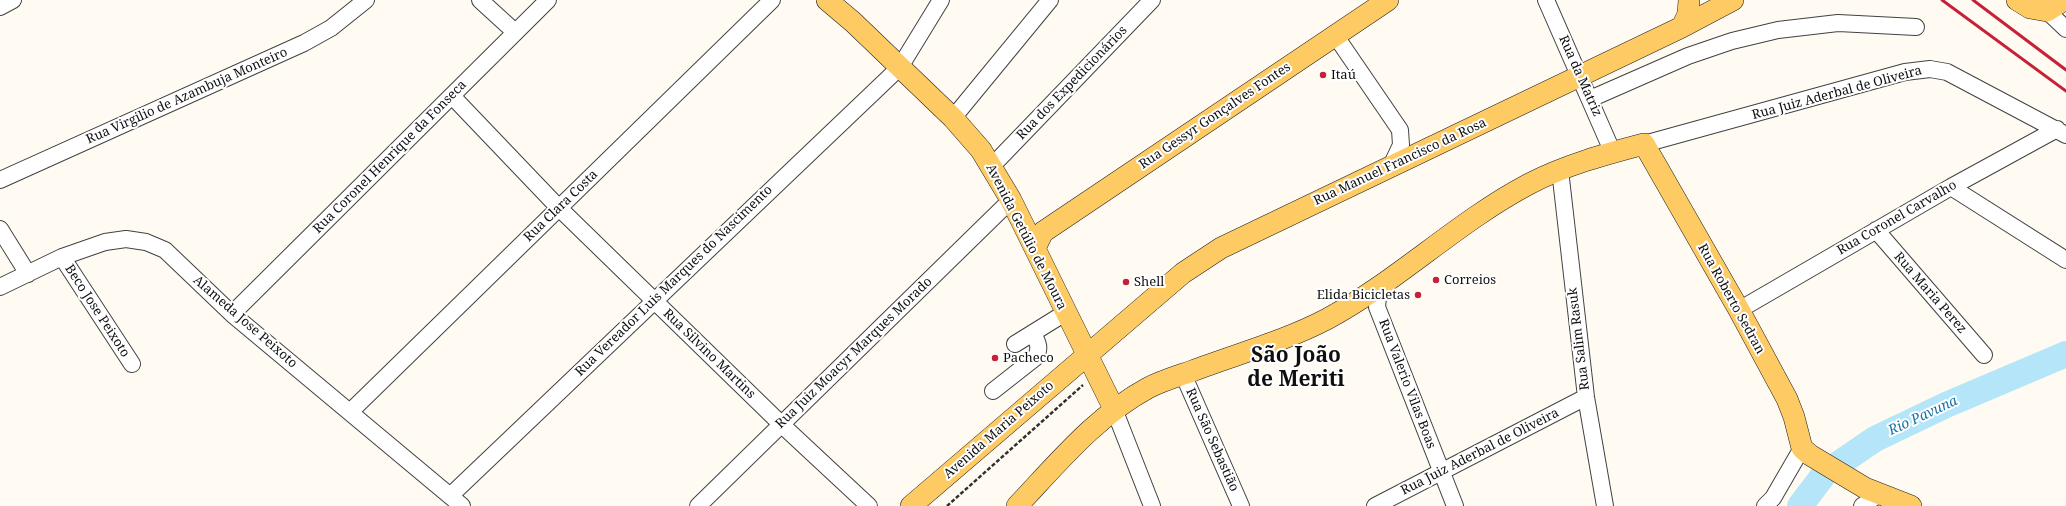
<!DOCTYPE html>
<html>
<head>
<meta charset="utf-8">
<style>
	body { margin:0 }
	canvas { display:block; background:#fffbf2 }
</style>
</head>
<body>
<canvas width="2066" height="506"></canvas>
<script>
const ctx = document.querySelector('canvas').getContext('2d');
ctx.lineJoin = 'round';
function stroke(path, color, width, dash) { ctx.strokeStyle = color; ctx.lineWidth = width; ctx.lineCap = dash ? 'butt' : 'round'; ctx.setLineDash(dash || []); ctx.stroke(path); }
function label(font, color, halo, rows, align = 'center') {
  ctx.font = font + ' "Noto Serif",serif'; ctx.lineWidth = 4; ctx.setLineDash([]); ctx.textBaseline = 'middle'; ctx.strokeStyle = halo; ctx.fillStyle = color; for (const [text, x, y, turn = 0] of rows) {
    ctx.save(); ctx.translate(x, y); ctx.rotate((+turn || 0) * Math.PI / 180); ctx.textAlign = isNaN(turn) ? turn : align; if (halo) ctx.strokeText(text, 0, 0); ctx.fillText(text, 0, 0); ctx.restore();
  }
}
const river = new Path2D(`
	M1800,506L1825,473L1875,439L1946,405L2066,354`);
const path = new Path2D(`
	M947,506L1083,385`);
const minor = new Path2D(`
	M480,0L515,32
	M1546,0L1613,153
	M0,7L13,0
	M2047,11L2066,29
	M1335,35L1400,130L1401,145L1391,166
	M452,96L559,208L782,425L869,506
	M1590,99L1688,56L1732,41L1778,30L1838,23L1916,27
	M953,118L1050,0
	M1644,144L1905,72L1930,69L1947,72L2066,135
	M992,166L1152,0
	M1560,170L1586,397L1605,506
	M0,180L304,43L331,28L366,0
	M1951,187L2066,260
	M0,229L28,274
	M1876,230L1984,355
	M62,257L132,364
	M0,287L62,257L105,242L126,239L146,242L165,250L232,314L462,506
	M1379,287L1377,307L1455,506
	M1739,310L1951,187L2057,129
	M232,314L548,0
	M1015,344L1065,313
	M1183,374L1241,506
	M993,391L1035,358C1041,348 1038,343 1033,333
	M1114,409L1152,506
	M350,412L772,0
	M450,496L900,67L941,0
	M698,506L1011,200
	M1375,506L1586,397
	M1765,506L1773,498L1802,448
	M1862,506L1879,494`);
const major = new Path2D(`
	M827,0L853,22L953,118L981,150L1011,200L1114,409
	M2017,0L2030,8L2047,11L2064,0
	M1682,27L1688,14L1689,0
	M1035,248L1043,232L1388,0
	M911,506L1183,273L1221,248L1682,27L1733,0
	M1017,506C1057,464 1096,416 1148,388C1161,381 1178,376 1192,371C1237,354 1285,341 1327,319C1399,280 1457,222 1529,184C1565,165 1606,154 1644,144L1739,310L1787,399L1794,417L1802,448L1810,455L1865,488L1911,506`);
const rail = new Path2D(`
	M1942,0L2066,91
	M1973,0L2066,70`);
const markers = [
	[1323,75,4,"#c62138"],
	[1436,280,4,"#c62138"],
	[1126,282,4,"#c62138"],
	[1418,295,4,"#c62138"],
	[995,358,4,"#c62138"]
];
const poiNames = [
	["Itaú",1331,75],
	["Correios",1444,280],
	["Shell",1134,282],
	["Elida Bicicletas",1410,295,"right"],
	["Pacheco",1003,358]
];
const streetNames = [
	["Rua da Matriz",1580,76,66],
	["Rua dos Expedicionários",1072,83,-46],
	["Rua Juiz Aderbal de Oliveira",1837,93,-15],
	["Rua Virgilio de Azambuja Monteiro",187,96,-24],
	["Rua Gessyr Gonçalves Fontes",1215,116,-34],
	["Rua Coronel Henrique da Fonseca",390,157,-45],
	["Rua Manuel Francisco da Rosa",1400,162,-25],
	["Rua Clara Costa",561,206,-44],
	["Rua Coronel Carvalho",1897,218,-30],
	["Avenida Getúlio de Moura",1026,237,63],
	["Rua Vereador Luis Marques do Nascimento",674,281,-44],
	["Rua Maria Perez",1930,293,49],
	["Rua Roberto Sedran",1731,299,61],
	["Beco Jose Peixoto",97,311,57],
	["Alameda Jose Peixoto",245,322,41],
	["Rua Salim Rasuk",1579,339,-97],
	["Rua Juiz Moacyr Marques Morado",854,353,-44],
	["Rua Silvino Martins",709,354,44],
	["Rua Valerio Vilas Boas",1407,384,69],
	["Avenida Maria Peixoto",999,430,-41],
	["Rua São Sebastião",1212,440,66],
	["Rua Juiz Aderbal de Oliveira",1480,452,-27]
];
const waterNames = [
	["Rio Pavuna",1923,416,-25]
];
const townNames = [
	["São João",1296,356],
	["de Meriti",1296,380]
];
stroke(river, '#b4e5f9', 26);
stroke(minor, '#424242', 18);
stroke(major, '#202020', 22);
stroke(path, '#313131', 2.5, [4, 2]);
stroke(minor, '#fff', 16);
stroke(major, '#fdca63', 21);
stroke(rail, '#c62138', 3);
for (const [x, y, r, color] of markers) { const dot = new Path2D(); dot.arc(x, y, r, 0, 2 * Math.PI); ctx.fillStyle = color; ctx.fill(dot); stroke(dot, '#fff', 1.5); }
label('13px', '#0f0f0f', '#fff', poiNames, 'left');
label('13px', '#0f0f0f', '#fff', streetNames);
label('italic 14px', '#1274a8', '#fff', waterNames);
label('bold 21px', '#0f0f0f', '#fff', townNames);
</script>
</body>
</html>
